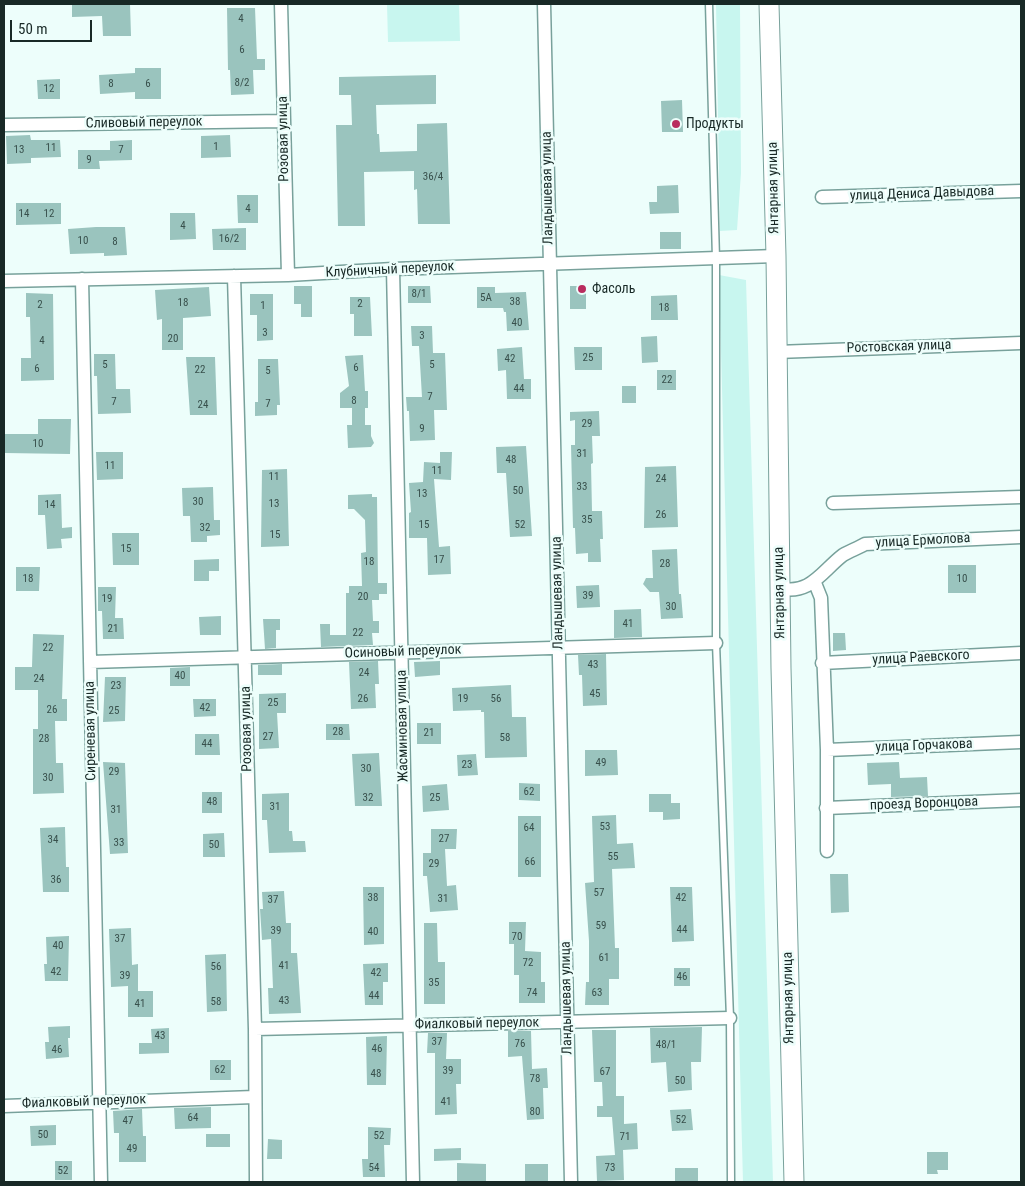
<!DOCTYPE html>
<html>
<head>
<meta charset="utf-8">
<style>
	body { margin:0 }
	#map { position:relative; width:1025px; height:1186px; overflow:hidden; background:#edfefb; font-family:"Roboto Condensed",sans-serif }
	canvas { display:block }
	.frame { position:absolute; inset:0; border:5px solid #182926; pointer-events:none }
	.scale { position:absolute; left:10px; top:20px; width:82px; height:22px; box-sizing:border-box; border:2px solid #182926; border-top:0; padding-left:6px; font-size:15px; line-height:18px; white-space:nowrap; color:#182926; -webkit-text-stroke:4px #edfefb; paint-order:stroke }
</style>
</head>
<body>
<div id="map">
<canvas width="1025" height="1186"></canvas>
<div class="frame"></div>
<div class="scale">50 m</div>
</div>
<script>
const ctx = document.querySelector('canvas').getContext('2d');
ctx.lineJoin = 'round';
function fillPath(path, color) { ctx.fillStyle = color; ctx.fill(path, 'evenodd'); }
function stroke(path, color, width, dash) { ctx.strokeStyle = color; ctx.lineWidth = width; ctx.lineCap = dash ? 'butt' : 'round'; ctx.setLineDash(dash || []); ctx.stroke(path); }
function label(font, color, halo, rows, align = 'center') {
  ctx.font = font + ' "Roboto Condensed",sans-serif'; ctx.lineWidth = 5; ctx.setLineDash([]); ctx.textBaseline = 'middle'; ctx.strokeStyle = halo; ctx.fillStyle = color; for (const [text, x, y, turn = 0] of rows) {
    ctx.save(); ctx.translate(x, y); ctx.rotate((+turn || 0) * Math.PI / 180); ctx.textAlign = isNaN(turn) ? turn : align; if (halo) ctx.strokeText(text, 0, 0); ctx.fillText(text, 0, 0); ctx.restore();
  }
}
const green = new Path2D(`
	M387,4H459L460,41L388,42Z
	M716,4H740L741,173L737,230L720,231Z
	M719,275L746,280L773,1182H743Z`);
const building = new Path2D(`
	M72,4H130L131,36H103L102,16L72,17Z
	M227,8H255L257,59H265V70H253L254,94L231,95L230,70H228Z
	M135,68H161V99H135V92L100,94L99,75L135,73Z
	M436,75V104L376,105L377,134H379L380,152L417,151V124L447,123L450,224H418L417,189L414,190V171L364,172L365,226H338L336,125H352L351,95H339V77Z
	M60,79V99H38L37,80Z
	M682,100L683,132H662L661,101Z
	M30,135L31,140H60L61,157L31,158V163L7,164L6,136Z
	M230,135L231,157L201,158V136Z
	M132,140V160L99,161L100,169H78V150H110V141Z
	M678,185L679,213L650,214L649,202H657V186Z
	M237,195H258V223H238Z
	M16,203H61V224L16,225Z
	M170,213H195L196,239L170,240Z
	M96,227H125L127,255L104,256V253L70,254L68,229Z
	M246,228V250H213L212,229Z
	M660,232H681V249H660Z
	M294,286H312V317H301V304H294Z
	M408,286H430L431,303H408Z
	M570,286H586V309H570Z
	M209,287L211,316L183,318V350H162V319L157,320L155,290Z
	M477,287H495V293L526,292L529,330L507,331L506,312H504L503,308H477Z
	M26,293L53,294L54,380L21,381V358H31L30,317H26Z
	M250,294H273V340L257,341V315H250Z
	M677,295L678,320H651V296Z
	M350,297H370L372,336H354V314H350Z
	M411,326H432L433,353H445L447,410H434L435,440L410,441L409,411H407L406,397H422L419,346H412Z
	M657,336L658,362L642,363L641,337Z
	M522,347L524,379H531V399H507L506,370L498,371L497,349Z
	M574,347H602V370H575Z
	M94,354H115L116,389H130L131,413L98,414L97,376H94Z
	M363,355L365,391H368V408H365V425H371V436L374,443L371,447L348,448L347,425H352V408H340V393L349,386L345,356Z
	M186,357H215L217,415H190Z
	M258,359H278L280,405H277V415L255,416V402H258Z
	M657,370H676V390H657Z
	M622,386H636V403H622Z
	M599,411L600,436H592L593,463L591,464L592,511H602L603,539H600L601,562H588V553L576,554L575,528H573L571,445H575V420L570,421V412Z
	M38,419H71L70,454L5,453V434H38Z
	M526,446L532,536L510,537L506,473H497L496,447Z
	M96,452H123V479L97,480Z
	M440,452H452L451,480L434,479L439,547L450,546L451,574L428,575L427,538H409V513L411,512L409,483L423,482L424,462L440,463Z
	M676,466L678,527L644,528L645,467Z
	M287,469L289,546L261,547L262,470Z
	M213,487L214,520H220V535L207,536V542H191L190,516H183L182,488Z
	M61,494L62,528L72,527V538L61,539L62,548L47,549L45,515H38V495Z
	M372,494V497H377L378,583H387V594H379V600H372L373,621H379V633H372L373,645L321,647L320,624H330V635H346V593H349V586H362L361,553L366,552L365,520L354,509H348V495Z
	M112,533H139V565H113Z
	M677,549L679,594H681L683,618L661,619L659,592H650L643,584L646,578H653L652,550Z
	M219,559V571H209V581H194V560Z
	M948,565H976V593H948Z
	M16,567H40L39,591H16Z
	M599,585L600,607L577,608L576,586Z
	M98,587H116L115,618H123L124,639H103L102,611H98Z
	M641,609L642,637L614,638V610Z
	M221,616V635H200L199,617Z
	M263,619H280V630H276V648L265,649Z
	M833,633H845L846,650L833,651Z
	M33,634L64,635L62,699H67V721H55L56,763H63L64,793L33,794V729H38V690H15V667H32Z
	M606,654L607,705L583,706L582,675H579L578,655Z
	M378,661L379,684H375L376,708L351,709L349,662Z
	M440,661V675L415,677L414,662Z
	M282,664V675H258V665Z
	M190,667V686H170V668Z
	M105,677H126L125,721L103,722Z
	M511,685L512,717H526L527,757L485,758L484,712H481V710L453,711L452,688Z
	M286,693V713H277L279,748L259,749V694Z
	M193,699H216V716L194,717Z
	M417,723H441V744H417Z
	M326,724H349L350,740H326Z
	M195,734H219L220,755H195Z
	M585,750H617L618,775L585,776Z
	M379,753L382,806H355L352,754Z
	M476,754L478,775L458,776L457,755Z
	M103,762L125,763L128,853L110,854Z
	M899,762L900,778L927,777L928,796L891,797V784L868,785L867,763Z
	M519,783L540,784V801L519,800Z
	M447,784L449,810L423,812L422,786Z
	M202,792H222V813H202Z
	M289,793V831H292L293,841H305L306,852L269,853L267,820H262V794Z
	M649,794H671V803H680V819L663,820V812H649Z
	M616,815L617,844L633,843L635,868L612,869L615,948H619V979H609V1005H585L586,982H589V941L585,883L594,882L592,816Z
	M518,816H541V877H518Z
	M65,827L66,867H69V892H43L40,828Z
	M431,829H457L456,849H445L447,886L456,885L458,910L430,912L427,876H423V853H431Z
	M224,833L225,857H203V834Z
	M830,874H848L849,912L831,913Z
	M363,887H384V944L364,945Z
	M670,887H692L694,941L672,942Z
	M284,891L286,923H291V953H297L301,1013L269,1014L268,988H273L271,939L262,940L260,909H263L262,892Z
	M509,922H526L525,951L541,952V982H545V1003H519V975H514V944H509Z
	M424,923H437L438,962H445V1004H424Z
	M131,928L132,965L138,964V991H153V1017H128V986L111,987L109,929Z
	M69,936L68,981H45L44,964H47L46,937Z
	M226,954L227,1011L207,1012L205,955Z
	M388,963V982H383V1005H365L363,964Z
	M674,968H690V986H674Z
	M70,1026V1038H68L69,1057L46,1059L45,1042H49L48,1027Z
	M702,1027L701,1062H691L692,1090L668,1092L666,1062L651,1063L650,1028Z
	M169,1028V1053L139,1054V1043H152L151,1029Z
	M592,1030H616V1096H624V1124L637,1123L638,1149L623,1150L624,1180L597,1181L596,1156L615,1155L612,1117H597V1106H603L602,1082H594Z
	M508,1031H531L532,1069L547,1068L548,1088H543L544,1119L527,1120L522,1056L508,1057Z
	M428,1033H447L446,1059H461V1084H456L457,1114L435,1115V1053H427Z
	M387,1036L386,1085H367L366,1037Z
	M210,1060H231V1080H210Z
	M211,1107V1128L175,1129L174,1108Z
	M142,1109L143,1136H146V1162H119V1133H114L113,1111Z
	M691,1109L693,1130L672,1131L670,1110Z
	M56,1125V1145L31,1146L30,1126Z
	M368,1127L391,1128L390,1145H384L385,1177H363L362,1159H368Z
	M206,1134H230V1147H206Z
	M268,1139L282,1140V1159H267Z
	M461,1148V1160L434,1161V1149Z
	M927,1152H948V1170H937L938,1174H927Z
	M55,1161H72V1180H55Z
	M457,1163L486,1164V1182H457Z
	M525,1164H548V1182H525Z
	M675,1168H698V1182H675Z`);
const lane = new Path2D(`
	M709,4L716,259V643L730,1018L731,1182`);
const street = new Path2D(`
	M281,4L288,275
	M544,4L571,1182
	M4,125L284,121
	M822,197L1021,191
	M393,269L413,1182
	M234,276L255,1029L256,1182
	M82,279L101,1182
	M4,281L288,275L393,269L776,256
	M777,352L1021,343
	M833,503L1021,497
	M815,583L821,598L827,750V851
	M779,588C810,596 822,571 843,555C850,551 858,548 865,544L1021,537
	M90,662L716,643
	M822,663L1021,653
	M827,750L1021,742
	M826,808L1021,800
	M255,1029L730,1018
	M4,1106L254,1097`);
const secondary = new Path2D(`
	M769,4L776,256L781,668L794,1182`);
const markers = [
	[676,124,5,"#b92c5e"],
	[582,289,5,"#b92c5e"]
];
const numberNames = [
	["4",241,19],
	["6",242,50],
	["8/2",242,83],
	["8",111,84],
	["6",148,84],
	["12",49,89],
	["1",216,147],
	["11",51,148],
	["13",19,150],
	["7",121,150],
	["9",89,160],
	["36/4",433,177],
	["4",248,209],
	["14",24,214],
	["12",49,214],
	["4",183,226],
	["16/2",229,239],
	["10",83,241],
	["8",115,242],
	["8/1",419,294],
	["5А",486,298],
	["38",515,302],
	["18",183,303],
	["2",360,304],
	["2",40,305],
	["1",263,306],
	["18",664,308],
	["40",517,323],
	["3",265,333],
	["3",422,336],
	["20",173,339],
	["4",42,341],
	["25",588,358],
	["42",510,359],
	["5",105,365],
	["5",432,365],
	["6",356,368],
	["6",37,369],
	["22",200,370],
	["5",268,371],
	["22",667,380],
	["44",519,389],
	["7",430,397],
	["8",354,401],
	["7",114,402],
	["7",268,404],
	["24",203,405],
	["29",587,424],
	["9",422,429],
	["10",38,444],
	["31",582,454],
	["48",511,460],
	["11",110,466],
	["11",437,471],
	["11",274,477],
	["24",661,479],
	["33",582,487],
	["50",518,491],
	["13",422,494],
	["30",198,502],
	["13",274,504],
	["14",50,505],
	["26",661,515],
	["35",587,520],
	["15",424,525],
	["52",520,525],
	["32",205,528],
	["15",275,535],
	["15",126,549],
	["17",439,560],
	["18",369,562],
	["28",665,564],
	["18",28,579],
	["10",962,579],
	["39",588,596],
	["20",363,597],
	["19",107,599],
	["30",671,607],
	["41",628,624],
	["21",113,629],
	["22",358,633],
	["22",48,648],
	["43",593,665],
	["24",364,673],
	["40",180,676],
	["24",39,679],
	["23",116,686],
	["45",595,694],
	["26",363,699],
	["19",463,699],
	["56",496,699],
	["25",273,703],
	["42",205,708],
	["26",52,710],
	["25",114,711],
	["28",338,732],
	["21",429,733],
	["27",268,737],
	["58",505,738],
	["28",44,739],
	["44",207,744],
	["49",601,763],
	["23",467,765],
	["30",366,769],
	["29",114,772],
	["30",48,778],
	["62",529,792],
	["32",368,798],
	["25",435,798],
	["48",212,802],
	["31",275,807],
	["31",116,810],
	["53",605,827],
	["64",529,828],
	["27",444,839],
	["34",53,840],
	["33",119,843],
	["50",214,845],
	["55",613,857],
	["66",530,862],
	["29",434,864],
	["36",56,880],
	["57",599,893],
	["38",373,898],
	["42",681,898],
	["31",443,899],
	["37",273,900],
	["59",601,926],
	["44",682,930],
	["39",276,931],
	["40",373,932],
	["70",517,937],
	["37",120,939],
	["40",58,946],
	["61",604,958],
	["72",528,963],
	["41",284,966],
	["56",216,967],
	["42",56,972],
	["42",376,973],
	["39",125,976],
	["46",682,977],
	["35",434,983],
	["74",532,993],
	["63",597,993],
	["44",374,996],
	["43",284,1001],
	["58",216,1002],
	["41",140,1004],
	["43",160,1036],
	["37",437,1042],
	["76",520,1044],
	["48/1",666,1045],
	["46",377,1049],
	["46",57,1050],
	["62",220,1070],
	["39",448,1071],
	["67",605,1072],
	["48",376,1074],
	["78",535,1079],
	["50",680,1081],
	["41",446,1102],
	["80",535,1112],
	["64",193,1118],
	["52",681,1120],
	["47",128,1121],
	["50",43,1135],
	["52",379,1136],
	["71",625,1137],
	["49",132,1149],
	["54",374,1168],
	["73",610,1168],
	["52",63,1171]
];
const streetNames = [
	["Сливовый переулок",144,123,-1],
	["Розовая улица",284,139,-91],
	["Ландышевая улица",548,188,-91],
	["Янтарная улица",774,188,-91],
	["улица Дениса Давыдова",922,194,-2],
	["Клубничный переулок",390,270,-3],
	["Ростовская улица",899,347,-2],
	["улица Ермолова",923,541,-3],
	["Ландышевая улица",558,593,-91],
	["Янтарная улица",780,593,-91],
	["Осиновый переулок",403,652,-2],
	["улица Раевского",921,658,-3],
	["Жасминовая улица",403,726,-91],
	["Розовая улица",247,729,-91],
	["Сиреневая улица",91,731,-91],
	["улица Горчакова",924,746,-2],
	["проезд Воронцова",924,804,-2],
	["Ландышевая улица",567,998,-91],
	["Янтарная улица",789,998,-91],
	["Фиалковый переулок",477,1024,-1],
	["Фиалковый переулок",84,1102,-2]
];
const poiNames = [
	["Продукты",686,124],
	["Фасоль",592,289]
];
fillPath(green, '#c8f6ef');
fillPath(building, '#9ac4be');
stroke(lane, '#78a19b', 9);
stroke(street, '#78a19b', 15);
stroke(secondary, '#78a19b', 21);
stroke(lane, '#fff', 6);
stroke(street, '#fff', 12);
stroke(secondary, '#fff', 19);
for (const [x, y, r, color] of markers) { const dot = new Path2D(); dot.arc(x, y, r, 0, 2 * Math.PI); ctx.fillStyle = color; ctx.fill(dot); stroke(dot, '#edfefb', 2); }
label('11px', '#38504c', null, numberNames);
label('14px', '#182926', '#edfefb', streetNames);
label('14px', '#182926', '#edfefb', poiNames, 'left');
</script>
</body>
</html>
